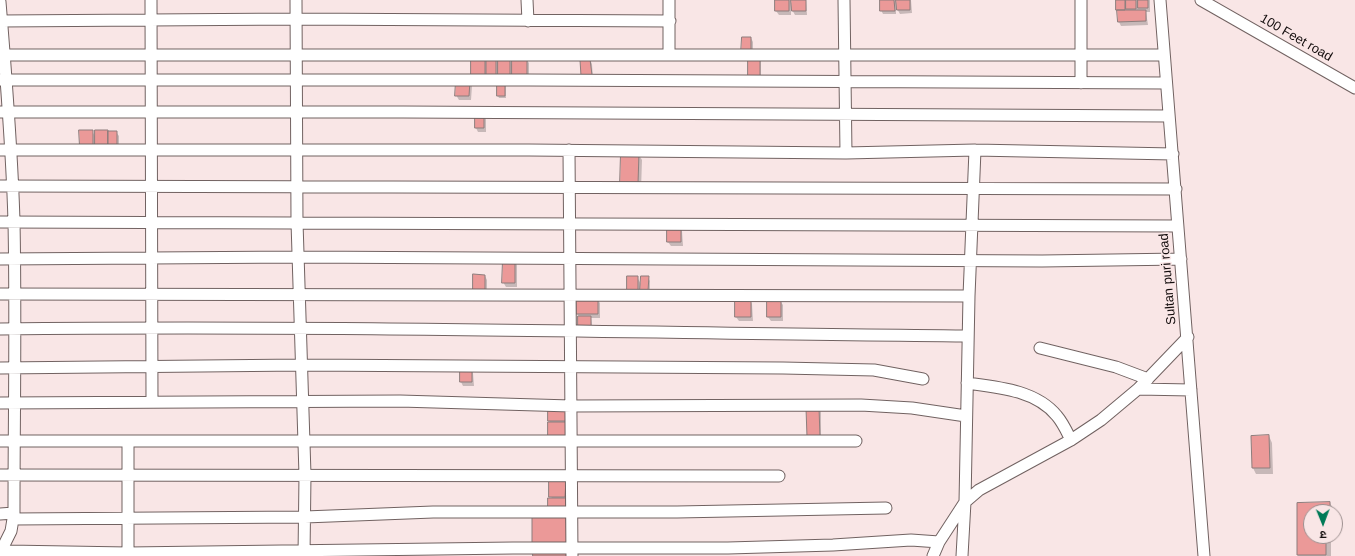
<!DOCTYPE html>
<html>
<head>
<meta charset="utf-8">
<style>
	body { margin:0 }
	#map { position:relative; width:1355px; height:556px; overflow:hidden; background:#f9e6e6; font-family:Arial,"Noto Sans Devanagari",sans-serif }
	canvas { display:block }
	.north { position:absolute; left:1303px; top:504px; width:40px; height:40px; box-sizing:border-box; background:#f9e6e6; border:1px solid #9d8f8f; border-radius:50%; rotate:179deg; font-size:11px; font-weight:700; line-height:16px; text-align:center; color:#120c0c }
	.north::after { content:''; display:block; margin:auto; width:14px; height:18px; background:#007a57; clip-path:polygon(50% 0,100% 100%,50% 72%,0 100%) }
</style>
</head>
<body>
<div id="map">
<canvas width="1355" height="556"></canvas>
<div class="north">उ</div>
</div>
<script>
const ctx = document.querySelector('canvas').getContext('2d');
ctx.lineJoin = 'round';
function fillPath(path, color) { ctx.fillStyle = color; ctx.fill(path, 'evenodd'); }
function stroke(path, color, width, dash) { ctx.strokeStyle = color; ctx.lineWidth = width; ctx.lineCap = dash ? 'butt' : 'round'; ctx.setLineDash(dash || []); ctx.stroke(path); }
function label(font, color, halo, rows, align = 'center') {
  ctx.font = font + ' Arial,sans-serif'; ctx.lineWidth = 3; ctx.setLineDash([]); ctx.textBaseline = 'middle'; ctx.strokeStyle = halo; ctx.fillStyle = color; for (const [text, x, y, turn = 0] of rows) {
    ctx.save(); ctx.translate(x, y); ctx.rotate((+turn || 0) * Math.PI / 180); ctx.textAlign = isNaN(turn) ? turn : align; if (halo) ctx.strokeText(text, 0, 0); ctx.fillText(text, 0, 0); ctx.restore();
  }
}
const shadow = new Path2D(`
	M776,0H790L793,5L792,0H806L807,15H795L791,8V15H779L776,11Z
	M881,0H896L897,3V0H911L912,13L900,14L896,7V14H883L881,10Z
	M1118,0H1138L1139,2V0H1150V12H1146L1148,25L1121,26L1119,22Z
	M751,38L753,42V57H759L761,61V81H751Z
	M496,58L499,65L509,59L513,66L526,59L529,63V80H515L512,73L511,81H489L472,59Z
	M590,60L592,64L593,79H584Z
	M469,82L472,86L471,100H459L456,95Z
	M498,84L506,85V98H499L498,96Z
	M476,114L484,115L486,119V132H478L476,128Z
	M80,131H92L96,138L116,132L119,136V152L95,151Z
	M638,153L642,160L641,190H625Z
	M680,227L682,231L683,246H671L668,242Z
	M515,261L517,265V287H506L503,282Z
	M485,276L487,280V296L474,292Z
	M637,277L641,284L648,277L650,281V291L644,295L640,288L639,295H631Z
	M597,298L600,303V318H591L593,332L577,314V299Z
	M736,300H750L752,304L753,321H739L736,317Z
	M780,301L783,305V321H771L768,317Z
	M461,369H471L473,373L474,386H463L461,382Z
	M566,407L568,425L550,423L549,420Z
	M819,408L821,412V441H810Z
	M1269,436L1272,443L1273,474H1256L1253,468Z
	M565,481L568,485L566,501L567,513L550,496Z
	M1330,503L1335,512H1311V536H1331V556H1298V504Z`);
const building = new Path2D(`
	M775,0H789V11H775Z
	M791,0H806V11H792Z
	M880,0H894L895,11H880Z
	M896,0H910V10H897Z
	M1116,0H1125V10H1116Z
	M1126,0H1136V9H1126Z
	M1138,0H1148V8H1138Z
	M1117,10H1146V21L1118,22Z
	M742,37H751V53H741Z
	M748,56H760V77H748Z
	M496,57V77L486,78V58Z
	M471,58H485V77H471Z
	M498,58H510V77H498Z
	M512,58H527V76H512Z
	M590,59L592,75L581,76L580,60Z
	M456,81H470L469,96H455Z
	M497,83H505V96H497Z
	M475,113L484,114V128H475Z
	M79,130H93V147H80Z
	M95,130H108V148H95Z
	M108,131H117V148H108Z
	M621,152H639L638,184H620Z
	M667,226H681V242H667Z
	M503,260H515V283H502Z
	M473,274L485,275V293H473Z
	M627,276H638V292H627Z
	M641,276H649L648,291H640Z
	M598,297V314H576V298Z
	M735,299H751V317H735Z
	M767,300H781V317H767Z
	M578,316H591V328H578Z
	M460,368H472V382H460Z
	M548,406H567L566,421H548Z
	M819,407L820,437H807L806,408Z
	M548,422H566V438L548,437Z
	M1269,435L1270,468H1252L1251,436Z
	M549,479L566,480L565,497H549Z
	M548,498H566V509H548Z
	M1330,502V512H1311V536H1326V555H1297V503Z
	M566,516L567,545L532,546V517Z
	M533,551H567V556H533Z`);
const minor = new Path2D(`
	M151,0L152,402
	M296,0L297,222L305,475L304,556
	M527,0L528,21
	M669,0V55H1164
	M844,0L846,153
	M1081,0V83
	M1160,0L1204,556
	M1201,0L1355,88
	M0,2C6,75 12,149 14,222C16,319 14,416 14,513L11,531L0,553
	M0,21L296,19L670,21
	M0,55H669
	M0,80H529L1166,83
	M0,112H403L1169,116
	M0,150H529L846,153L975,150L1173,154
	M569,150L572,556
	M0,186L1176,189
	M0,222L1177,226
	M0,259L298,257L1042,261L1181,259
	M0,294L969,296
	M0,329C323,325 646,333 968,336
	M1040,348L1116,367L1148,379
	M0,368L302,365L783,368L874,370L923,379
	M967,383C997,387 1036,390 1057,416C1063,423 1067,432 1071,440
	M1138,389L1191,390
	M0,403L400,401L571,406L861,405L912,408L966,416
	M0,441H856
	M128,441V556
	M0,475L779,476
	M0,514L14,513
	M13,519L305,517L433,512H677L886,508
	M0,554L8,551L128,553L513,548H728L833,545L911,540L939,542
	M933,556L939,542L965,502L979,490L1071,440L1101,420L1138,389L1188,337
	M962,556L965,502L969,296L975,150`);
const streetNames = [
	["100 Feet road",1296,38,30],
	["Sultan puri road",1168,279,-95]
];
fillPath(shadow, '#0003');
fillPath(building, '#eb9998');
stroke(building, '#8d7d7c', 1);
stroke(minor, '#716261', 13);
stroke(minor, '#fff', 11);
label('13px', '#120c0c', '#f9e6e6', streetNames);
</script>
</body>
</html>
